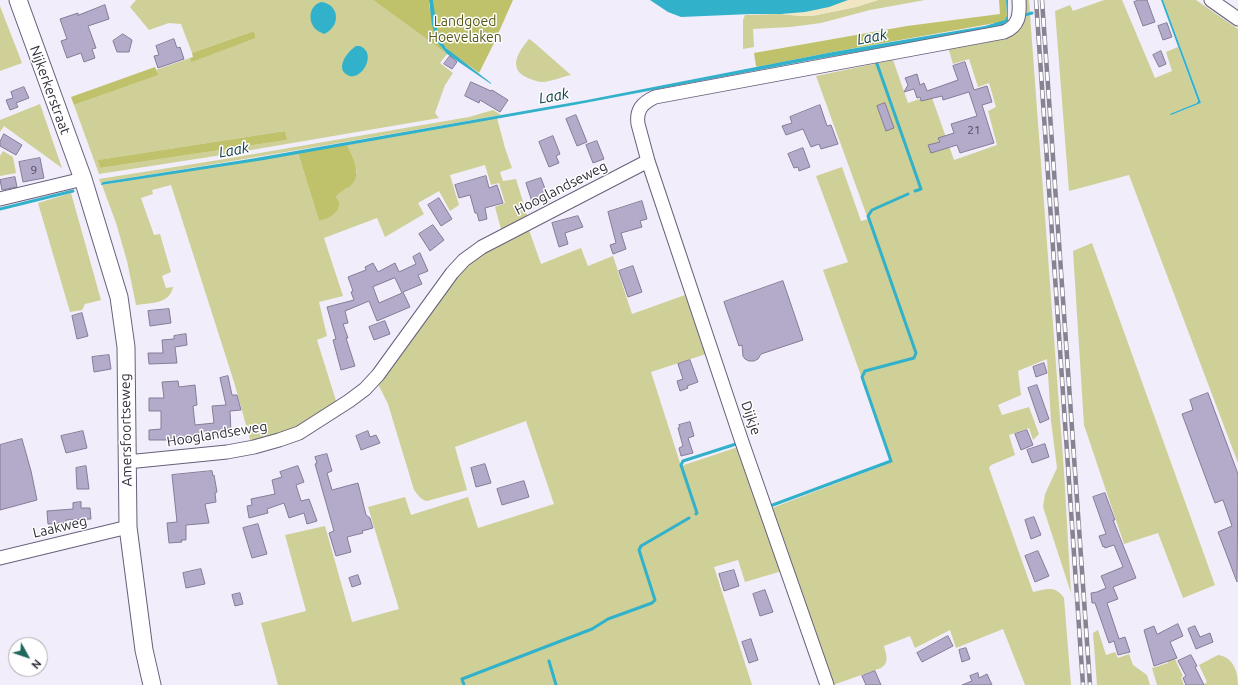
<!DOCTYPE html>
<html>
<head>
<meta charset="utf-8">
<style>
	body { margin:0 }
	#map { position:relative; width:1238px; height:685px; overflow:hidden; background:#f1edfa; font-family:Ubuntu,sans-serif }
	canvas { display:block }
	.north { position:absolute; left:8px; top:637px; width:40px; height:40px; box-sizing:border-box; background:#fff; border:1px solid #acabaf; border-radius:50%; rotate:130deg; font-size:11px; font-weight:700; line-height:16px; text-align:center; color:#2f2c38 }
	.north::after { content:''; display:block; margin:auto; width:14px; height:18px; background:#20685d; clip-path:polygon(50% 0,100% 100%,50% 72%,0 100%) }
</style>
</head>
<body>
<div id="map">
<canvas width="1238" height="685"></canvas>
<div class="north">N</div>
</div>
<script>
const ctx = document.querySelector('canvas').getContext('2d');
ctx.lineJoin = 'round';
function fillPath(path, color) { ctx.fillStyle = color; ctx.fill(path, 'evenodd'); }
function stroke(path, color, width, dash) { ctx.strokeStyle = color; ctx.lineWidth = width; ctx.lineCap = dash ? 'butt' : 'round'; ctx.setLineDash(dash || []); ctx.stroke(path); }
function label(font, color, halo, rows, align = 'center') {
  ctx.font = font + ' Ubuntu,sans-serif'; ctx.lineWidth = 3; ctx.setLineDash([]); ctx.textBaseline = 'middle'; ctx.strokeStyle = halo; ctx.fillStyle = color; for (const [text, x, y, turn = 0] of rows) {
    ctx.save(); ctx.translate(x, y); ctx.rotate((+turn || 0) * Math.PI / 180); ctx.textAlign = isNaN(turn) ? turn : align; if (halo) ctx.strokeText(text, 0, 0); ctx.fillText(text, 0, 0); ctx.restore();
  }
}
const green = new Path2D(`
	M136,0H373L447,54L440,63L453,73L445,85L435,113L439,118L222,155L99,174L74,105L157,75L156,70L190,58L191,61L256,38L254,31L192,53L181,24L169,23L149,30L130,7ZM285,131L286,140L100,168L99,160Z
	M878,0H925L870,10L821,23L790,27L753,29L754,47L743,49V20L745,15L781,14L801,16H812L856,7Z
	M1022,0H1029L1030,12L1025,13V17L1030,15L1064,472L1071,593L1043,507L1045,494L1057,468L1051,421L1047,359L1018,371L1021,395L998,405L1002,415L1029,407L1039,434L1033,440L1029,428L1009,435L1015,455L991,465L989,468L1033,592C1046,589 1056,585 1064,598L1071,685H1025L1003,629L956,648L950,630L915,648L910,636L884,646C886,655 890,662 881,668L833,685L772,508L892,462L823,270L848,262L816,176L842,167L861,221L868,219L816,76L893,60L908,103L931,95L954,160L997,145L988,111L996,107L989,83L978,87L969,59L953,64L948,47L1006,35Z
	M1104,0H1122L1155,78L1172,71L1166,52L1178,47L1198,102L1197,103L1171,115L1201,103L1163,0H1196L1238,29V463L1129,175L1069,191L1055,11L1070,5L1073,11Z
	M0,6L22,63L0,71Z
	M529,39L531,40L571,75C562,77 553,81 543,82C538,82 533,80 528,78C507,69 518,52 529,39Z
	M40,104L62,168L4,126L0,132V120Z
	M493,110L501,115C368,138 236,161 103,182L101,184L99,179L225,159L469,117Z
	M497,118L505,148L512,168L500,172L503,181L516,179L528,218L501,229L495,207L505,203L499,183L491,185L485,165L450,175L459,205L450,211L439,191L418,203L424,214L385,237L377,218L324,238L343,296L319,302L327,336L317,340L337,404L299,427L251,443L234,382L171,185L152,190L153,194L141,198L154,235L160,234L171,272L162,276L166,288L173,287C170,304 150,303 136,305L127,261L116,223L102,185L298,153L319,221L337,200L336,197L339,192L346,189L357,172L347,145Z
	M3,151L13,157L16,173L0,176V156Z
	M71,193L101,300L85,304L82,310L70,312L38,203Z
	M528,227L541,264L581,248L588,266L613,256L632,314L685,295L706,354L651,372L681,466L738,447L782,571L745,582L738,560L714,567L752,685H278L261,623L306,611L285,535L325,526L352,622L399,609L368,507L405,497L411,515L468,497L478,528L554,504L526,421L455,447L467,490L427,501C421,500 418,495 414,490L388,404L378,384L454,277L475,257Z
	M1092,243L1215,585L1183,598L1158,533L1124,544L1084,425L1073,251Z
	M1098,630L1106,655L1115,652L1118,658L1129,654L1133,665L1147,675L1150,685H1097L1093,633Z
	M1172,653L1183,676L1181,677L1184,685H1157L1152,668L1168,663L1165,655Z
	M1218,655C1233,657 1238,671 1238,685H1203L1207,682L1199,665Z`);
const forest = new Path2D(`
	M373,0H429V5L438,43L447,54Z
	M433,0H513L494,43L479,73C468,64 450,54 442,43C435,32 434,13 433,0Z
	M999,0H1006L1007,18L1005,20L1001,22L833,52L757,67L756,66L754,53L907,26L1000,14Z
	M254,31L256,38L191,62L190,58L193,57L192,53Z
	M155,67L158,75L74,105L71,97Z
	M285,131L287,140L100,168L98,160Z
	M347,145C352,157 363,175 351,185C347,189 341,191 338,194L336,197C337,199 339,201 339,203C340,214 326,219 319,221L298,153Z`);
const sand = new Path2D(`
	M848,0H878L856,7L812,16H801L781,14L805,12Z`);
const water = new Path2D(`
	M429,0H433L437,29L442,42L446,48L491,83V84L447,54L438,43L432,25Z
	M650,0H848L829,7L805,12L781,14H751L681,17L668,12Z
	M1006,0H1008V21L1003,25L988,29L812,60L574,105L264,160L101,185V184L103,182L250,159L587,100L833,52L985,26L1005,20L1007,16Z
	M1161,0H1163L1201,103L1171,115L1170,114L1197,103L1198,101Z
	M321,2C340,4 341,27 324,34C322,33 320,32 318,31C307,24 308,6 321,2Z
	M356,46H360C379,54 359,85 346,74C343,72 342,70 342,66C343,58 349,51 356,46Z`);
const stream = new Path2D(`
	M1025,15L1032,13
	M876,61L921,189L915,191
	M0,209L73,191
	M770,506L891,461L862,377L865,371L914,358L916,353L868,216L872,210L908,194
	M696,514L697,513L681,465L683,461L736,444L738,446
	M549,661L556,685
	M464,685L462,679L592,629L608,619L652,603L655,600L639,550L641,546L689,518`);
const building = new Path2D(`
	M1139,0H1147L1155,22L1143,26L1134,2Z
	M105,5L109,19L88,26L96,48L92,49L95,58L84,62L81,53L67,58L61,41L67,39L60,19L78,13V15Z
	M1167,23L1172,37L1163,40L1158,26Z
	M123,34L132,40L129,52H117L113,41Z
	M174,39L177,48L180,47L184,59L158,68L154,56L159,55L156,46Z
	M1161,51L1166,64L1159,67L1153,55Z
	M450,56L457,62L452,69L444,64Z
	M965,62L974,90L987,86L992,102L982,105L994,143L960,153L957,145L931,153L928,145L940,142L938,138L954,133L951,124L977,116L969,92L943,100L942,96L921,101L920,97L917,98L914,89L904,92L908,85L905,78L917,74L920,85L924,83L927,91L958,80L953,66Z
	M471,82L491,91L492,90L508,100L500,112L480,100L479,103L465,96Z
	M24,87L29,98L16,103L18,107L10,110L6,100L13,98L11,92Z
	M885,103L894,128L886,131L877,106Z
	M820,105L827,126L831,125L838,144L821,149L819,144L811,147L803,129L786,135L782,126L792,123L790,117Z
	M576,115L587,142L577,146L566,119Z
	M4,134L22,145L16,155L0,146V142Z
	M553,136L560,154L556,156L559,163L549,167L539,142Z
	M597,141L604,159L593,163L586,145Z
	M803,148L810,167L799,171L798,167L794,168L788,154Z
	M40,158L44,178L23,182L19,162Z
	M486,176L489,188L497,185L503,203L485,208L487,219L479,221L477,213H475L470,195L459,198L455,185Z
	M15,177L17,187L2,190L0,180Z
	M541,178L549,199L533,205L526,183Z
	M439,198L452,219L441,226L428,205Z
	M642,201L647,219L640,221L642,227L621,233L626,249L613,254L610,245L616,243L608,212Z
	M578,216L583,227L565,233L568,244L559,247L552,223Z
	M433,225L444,240L430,251L419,234Z
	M420,253L428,271L418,275L422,284L403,292L410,307L377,321L369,301L345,311L348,323L343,324L348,338H346L355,366L341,370L333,340L336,339L327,307L354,300L351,292L353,291L348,277L366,270L365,267L373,263L378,272L395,263L399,272L416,264L413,257ZM395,278L402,293L379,303L373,287Z
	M633,266L642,292L628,297L619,271Z
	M783,281L803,340L761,354L758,359L754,361H749L745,359L743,356L742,345L739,346L724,302Z
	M169,309L171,323L150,326L148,311Z
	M82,313L88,336L77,339L72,316Z
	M385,321L390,334L374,340L369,327Z
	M186,334L187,345L175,347L177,363L149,364L148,353H163L162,340L174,339V336Z
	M109,355L111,369L94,372L92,357Z
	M690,360L698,382L687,386L688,388L680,391L677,381L683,379L678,364Z
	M1044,363L1047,373L1036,377L1033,367Z
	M228,376L232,395H237L241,410L230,411L231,433L207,435L208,440L194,441V440H149V430L161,429V411H149V398H164L162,382L178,381L179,387L195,385L197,405L193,406L195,425L214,423L212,406L226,405L220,378Z
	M1037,385L1049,419L1040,423L1028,388Z
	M1208,393L1238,474L1237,582L1218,532L1232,526L1223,500L1215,503L1182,414L1193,410L1190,400Z
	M690,422L694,436L688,438L693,453L681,456L679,448L683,446L678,428L680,427L679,425Z
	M1027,430L1033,445L1021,450L1015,434Z
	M83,431L87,448L66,453L61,436Z
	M368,431L370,437L376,435L380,443L361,450L356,436Z
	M22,439L31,471L37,500L0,510V445Z
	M1045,444L1049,457L1032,463L1027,450Z
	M327,454L332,471L327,473L332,490L358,483L366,515L370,518L373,528L362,531L363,533L347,537L351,552L336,556L329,533L334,531L315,464L317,463L315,457Z
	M485,464L491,483L476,487L471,468Z
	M86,466L89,489H77L76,468Z
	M298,466L304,482L296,485L301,501L309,499L317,521L307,524L304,513L289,518L284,503L267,509L268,513L249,518L247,506L252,505L251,499L275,494L272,480L282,477L280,472Z
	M212,471L213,476L214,475L217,492L215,493L216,502L205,504L209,523L186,525V540H181L182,542L169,543L167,523L177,522L172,475Z
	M524,481L529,497L502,505L497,489Z
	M1105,493L1115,520H1113L1136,578L1113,587L1118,599L1107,603L1119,639L1125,637L1130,652L1118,655L1114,641L1109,643L1095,603H1092L1091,593L1097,592L1106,588L1101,576L1123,567L1114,545L1105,548L1104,546L1103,547L1099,536L1106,534L1093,497Z
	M81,502V508H90L91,519L66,520V523L48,524L47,511L73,509V503Z
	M1034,517L1041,535L1031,539L1025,520Z
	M258,524L267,554L252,558L243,528Z
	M1038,551L1049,576L1035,582L1025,556Z
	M201,569L205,584L186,588L183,573Z
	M734,570L739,586L724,591L719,574Z
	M358,575L361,584L352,587L349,578Z
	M765,590L773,612L760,616L753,594Z
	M240,593L243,604L235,606L232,595Z
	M1178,624L1183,636L1170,642L1177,658L1154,666L1144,630L1154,626L1157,634Z
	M1195,626L1200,637L1210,633L1213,642L1196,649L1188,629Z
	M948,636L953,646L922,662L917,653Z
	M751,639L758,660L749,663L742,642Z
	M966,648L970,659L962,662L959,650Z
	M1191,655L1197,666L1195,667L1204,685H1186L1183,678L1186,676L1178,661Z
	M875,671L881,685H866L862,676Z
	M978,673L979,678L987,674L992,685H962L972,681L970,676Z`);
const minor = new Path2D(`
	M1211,0L1238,19
	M0,199L83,179
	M127,460L137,461L227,452L254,447L279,440L299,433L349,401L365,389L378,375L452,273L464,260L482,247L648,161
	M0,558L128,527
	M827,685L742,442L648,161L638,124C636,110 642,103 655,97L1004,32C1019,26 1020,15 1019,0`);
const major = new Path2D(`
	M18,0L83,179L119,297L126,347L128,527L144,650L152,685`);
const rail = new Path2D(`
	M1036,0L1083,685
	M1042,0L1090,685`);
const numberNames = [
	["21",974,130],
	["9",34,170]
];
const parkNames = [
	["Landgoed",465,21],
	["Hoevelaken",465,37]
];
const streetNames = [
	["Nijkerkerstraat",50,90,70],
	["Hooglandseweg",561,188,-27],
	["Dijkje",751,418,71],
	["Amersfoortseweg",126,430,-91],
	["Hooglandseweg",217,434,-9],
	["Laakweg",60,527,-13]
];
const waterNames = [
	["Laak",872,37,-11],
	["Laak",554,96,-10],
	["Laak",234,150,-10]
];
fillPath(green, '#ced097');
fillPath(forest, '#bfc26a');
fillPath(sand, '#f0e6c1');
fillPath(water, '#32b1ca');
stroke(stream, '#32b1ca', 3);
fillPath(building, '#b4aac9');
stroke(building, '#857c99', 1);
stroke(minor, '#685f7b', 15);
stroke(major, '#685f7b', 19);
stroke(minor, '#fff', 13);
stroke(major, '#fff', 17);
stroke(rail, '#878390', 4.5);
stroke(rail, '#fff', 3, [9]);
label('12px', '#504c5c', null, numberNames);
label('14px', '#575817', '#fff', parkNames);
label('14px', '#2f2c38', '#fff', streetNames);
label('italic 15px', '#003843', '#fff', waterNames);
</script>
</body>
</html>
